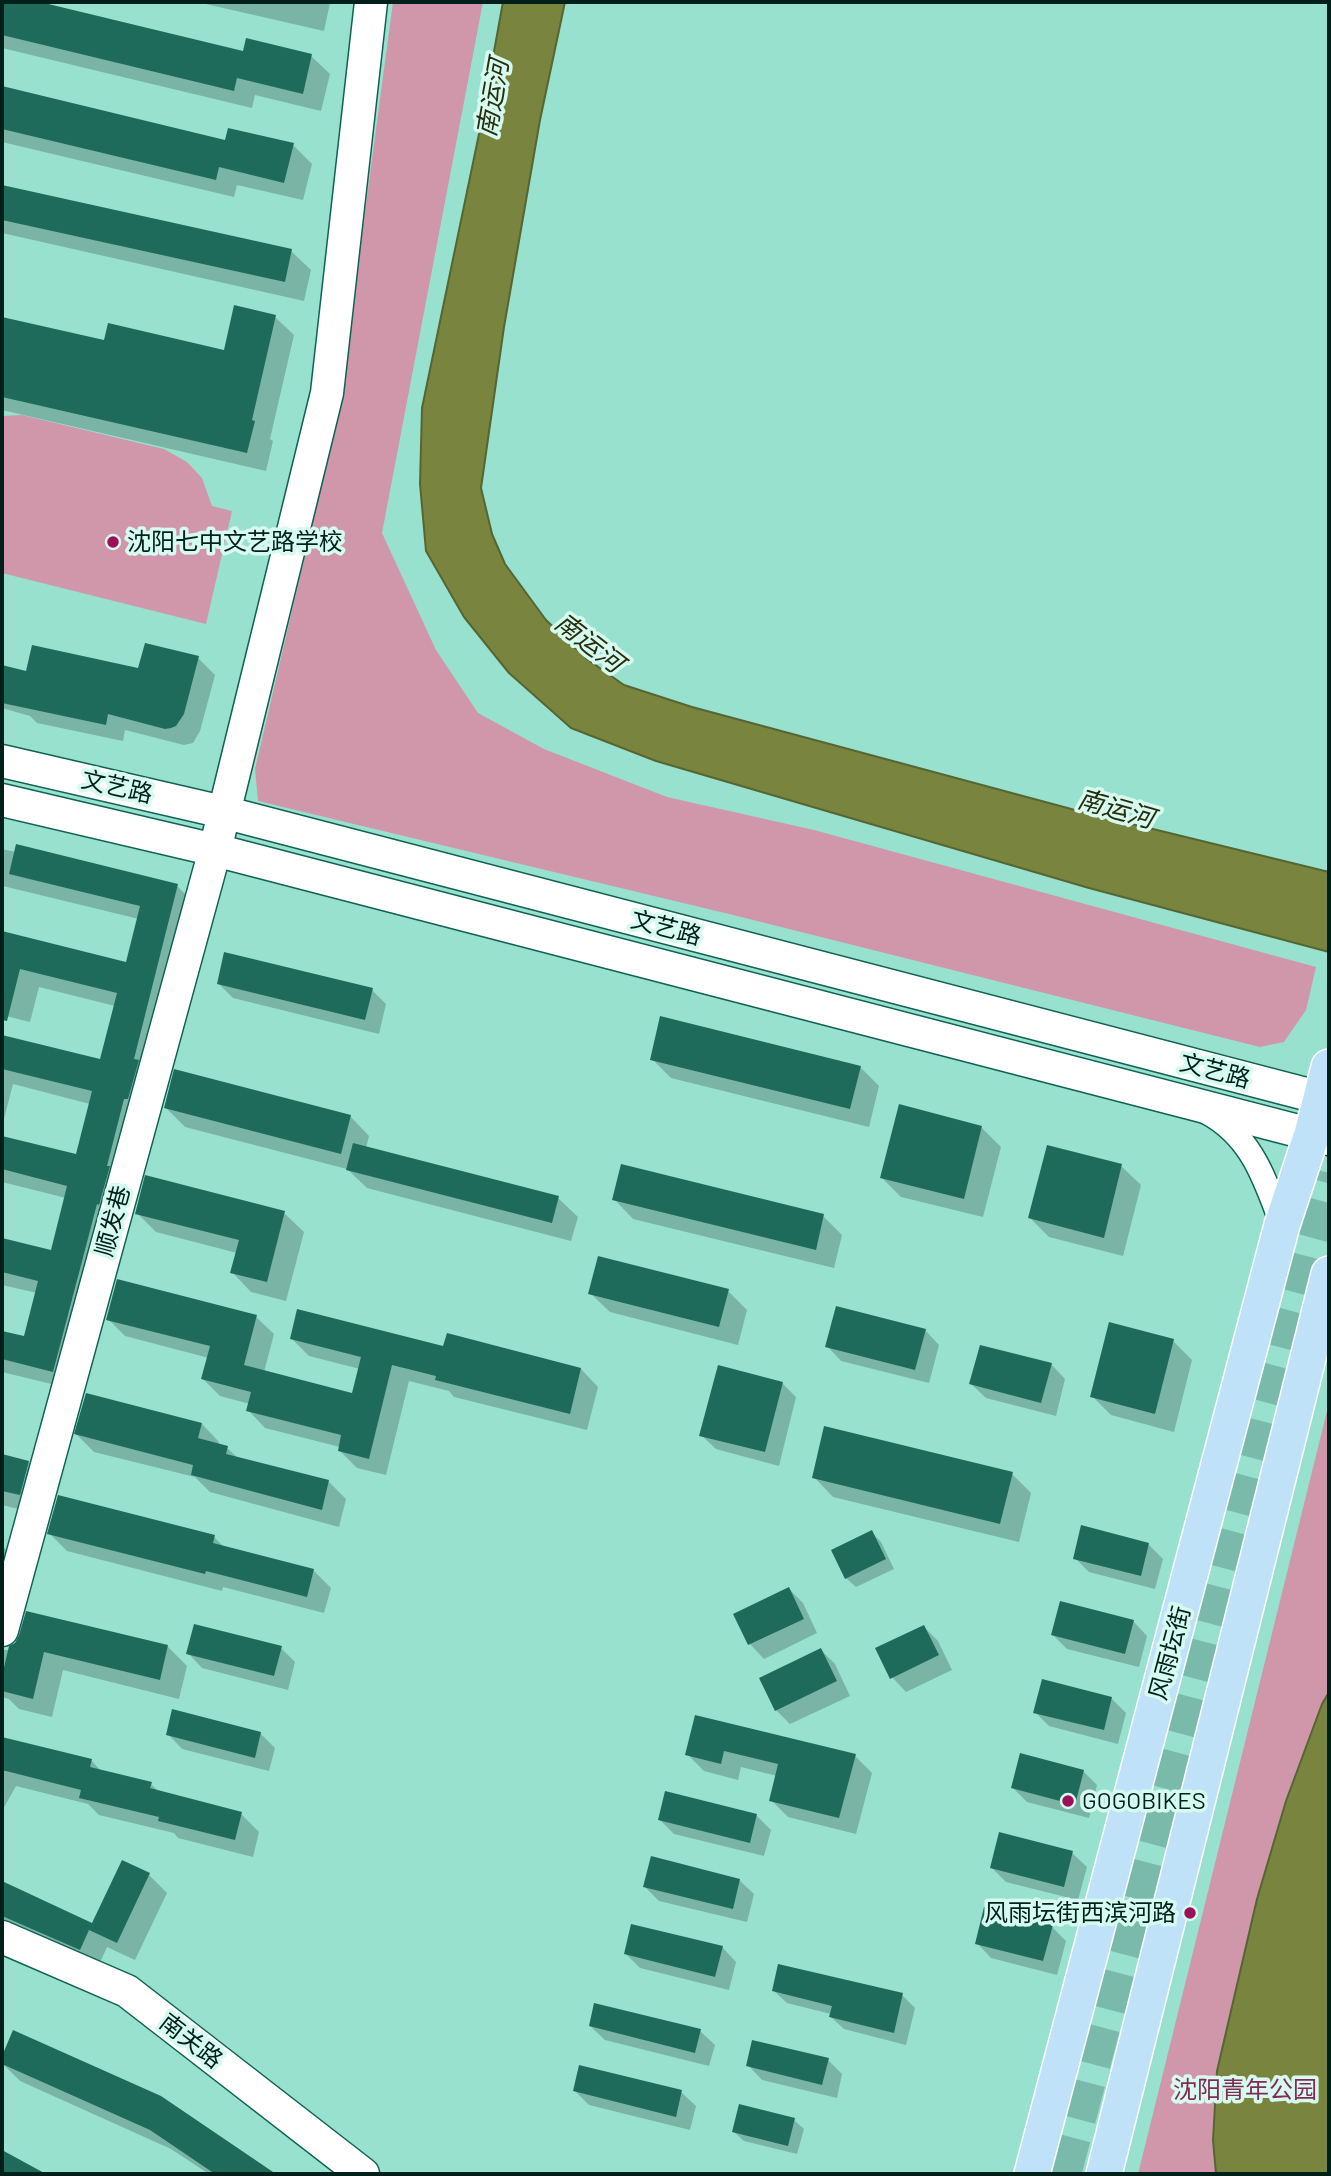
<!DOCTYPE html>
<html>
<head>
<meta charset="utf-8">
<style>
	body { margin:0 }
	#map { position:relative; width:1331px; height:2176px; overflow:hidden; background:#98e1cf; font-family:Barlow,sans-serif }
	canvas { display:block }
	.frame { position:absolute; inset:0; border:4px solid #01201a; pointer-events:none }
</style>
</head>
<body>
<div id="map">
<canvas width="1331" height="2176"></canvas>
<div class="frame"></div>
</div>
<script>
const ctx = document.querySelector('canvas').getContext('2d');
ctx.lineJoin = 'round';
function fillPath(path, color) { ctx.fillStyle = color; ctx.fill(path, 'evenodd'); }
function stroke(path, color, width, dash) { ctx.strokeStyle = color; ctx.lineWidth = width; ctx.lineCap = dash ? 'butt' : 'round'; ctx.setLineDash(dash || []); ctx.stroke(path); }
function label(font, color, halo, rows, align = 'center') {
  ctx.font = font + ' Barlow,"Noto Sans SC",sans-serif'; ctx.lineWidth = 7; ctx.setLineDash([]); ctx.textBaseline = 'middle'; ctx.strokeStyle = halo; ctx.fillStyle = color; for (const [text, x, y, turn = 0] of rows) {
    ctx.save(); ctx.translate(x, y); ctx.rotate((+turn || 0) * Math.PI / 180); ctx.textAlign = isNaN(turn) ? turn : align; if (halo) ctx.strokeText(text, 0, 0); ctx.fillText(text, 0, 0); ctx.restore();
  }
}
const green = new Path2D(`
	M393,2H483L382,533L436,650L478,713L544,749L667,797L814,830L1316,967L1306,1010L1284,1042L1260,1047L729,914L258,801L255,769L338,414Z
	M22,415L164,449L187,462L202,478L212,506L232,511L206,624L2,573V416Z
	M1329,1403V2174H1138Z`);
const water = new Path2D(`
	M503,2H565L540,120L504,327L481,488L492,534L505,564L546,620L587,659L624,685L692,707L1075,810L1329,872V952L1089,888L656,761L571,728L509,673L464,617L426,551L420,484L422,408L479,134Z
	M1329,1692V2174H1216L1213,2140L1217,2071L1257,1899L1286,1801L1322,1704Z`);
const shadow = new Path2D(`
	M2,2H33L244,53L311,56L330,74L321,111L255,95L252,108L2,48Z
	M197,2H329L330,3L324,31Z
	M2,88L226,142L293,145L312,164L303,200L237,185L234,197L2,142Z
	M2,187L291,251L311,270L304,301L2,233Z
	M275,317L294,335L270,439L273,441L266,471L2,410V319L105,342L226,352Z
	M198,658L215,675L200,731L193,743L184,745L125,730L123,741L37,723L30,716L2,708V667L27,674L140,670Z
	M2,849L177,886L196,905L72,1389L2,1372V1333L26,1339L37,1293L2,1285V1240L53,1252L66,1198L2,1182V1138L77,1156L90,1104L13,1084L4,1119H2V1037L101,1062L115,1006L39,987L30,1022L2,1015V933L128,964L139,919L3,886L2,893Z
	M219,984L372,990L386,1004L379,1034L233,998Z
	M652,1059L860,1067L879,1086L869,1127L671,1078Z
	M166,1108L350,1116L369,1136L366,1148L558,1198L578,1217L571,1241L367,1188L347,1169L185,1127Z
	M982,1128L1001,1147L983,1217L901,1197L882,1178Z
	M1121,1166L1141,1185L1123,1256L1049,1237L1030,1218Z
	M614,1199L823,1216L842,1235L834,1268L633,1219Z
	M137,1213H284L304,1232L286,1301L251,1292L232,1272L237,1253L156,1232Z
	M728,1291L747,1310L738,1345L610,1312L590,1293Z
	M256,1317L274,1334L264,1372L353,1395L360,1369L309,1356L291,1338L445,1348L581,1369L598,1387L587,1430L454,1397L449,1391L409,1381L386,1475L357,1468L339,1450L340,1447L265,1428L248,1410L250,1404L220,1396L203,1379L209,1358L125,1336L108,1319Z
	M925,1330L939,1345L929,1383L841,1361L827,1346Z
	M1173,1341L1192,1360L1174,1432L1111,1415L1092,1396Z
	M1051,1364L1065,1379L1056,1416L986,1398L971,1384Z
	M782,1383L796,1397L779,1466L716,1449L701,1435Z
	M202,1424L219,1442L218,1445L227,1448L238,1458L328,1481L346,1499L339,1527L210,1492L195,1477L94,1452L76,1434Z
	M2,1456L28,1462L47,1482L39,1514L2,1505Z
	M1012,1474L1031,1493L1019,1542L833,1497L814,1477Z
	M49,1533L214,1537L225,1548L313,1570L331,1588L324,1613L223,1587L222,1591L67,1551Z
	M872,1533L881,1542L894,1569L856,1587L846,1578Z
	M1148,1544L1163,1559L1155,1589L1089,1572L1075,1558Z
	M2,1546L24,1566L2,1594Z
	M789,1589L803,1603L817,1633L764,1659L750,1644L735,1614Z
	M1133,1621L1147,1636L1139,1667L1067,1649L1053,1635Z
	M924,1627L938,1641L952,1670L906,1692L892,1677Z
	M168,1647L187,1666L179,1699L63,1670L52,1717L19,1709L9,1699L2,1697V1650Z
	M281,1648L295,1662L288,1690L202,1668L188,1653Z
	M821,1650L835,1664L850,1696L790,1724L776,1710Z
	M1111,1698L1126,1713L1118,1744L1049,1726L1035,1712Z
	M696,1717L855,1756L872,1773L856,1834L788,1817L771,1800L777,1776L741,1767L738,1780L704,1771L687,1754Z
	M260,1733L275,1748L269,1771L182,1749L168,1734Z
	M2,1739L91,1760L102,1772L151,1784L160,1793L241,1814L259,1832L253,1857L178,1838L174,1833L99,1815L88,1804L16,1786L2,1811Z
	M1083,1771L1097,1785L1089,1818L1027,1802L1013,1788Z
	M757,1816L771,1830L764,1856L674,1834L660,1820Z
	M1072,1853L1087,1867L1078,1900L1006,1882L992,1868Z
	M149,1875L167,1893L135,1960L107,1947L98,1967L2,1924V1883L92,1926Z
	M739,1880L754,1894L747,1922L659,1901L645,1887Z
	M1052,1927L1066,1941L1057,1975L991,1958L977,1943Z
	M722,1947L736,1962L729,1990L640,1968L626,1954Z
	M774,1991L902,1995L915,2008L906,2045L844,2029L831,2017V2014L787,2003Z
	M590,2026L700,2031L715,2045L709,2066L605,2040Z
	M14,2032L161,2098L273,2174H209L171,2149L20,2081L2,2063Z
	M828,2060L842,2074L837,2098L762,2080L748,2065Z
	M575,2091L681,2092L696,2106L690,2130L589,2105Z
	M794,2120L804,2129L797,2154L744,2141L734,2132Z`);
const building = new Path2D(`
	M2,2H40L243,51L246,38L312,54L303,94L237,78L234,91L2,35Z
	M2,86L225,140L228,128L294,143L284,183L219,167L216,180L2,129Z
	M2,185L292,249L285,282L2,220Z
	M234,305L276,315L252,420L255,421L247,453L2,397V317L104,340L108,323L224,350Z
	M145,643L199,656L184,714L176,726L171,728L165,729L108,714L106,725L2,703V665L26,671L32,645L138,668Z
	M16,844L178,884L134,1059L139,1060L128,1099H124L107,1166H110L99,1205L97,1204L53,1372L2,1359V1331L24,1336L38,1281L2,1272V1238L51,1250L67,1186L2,1169V1136L76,1154L92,1091L2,1069V1035L100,1059L117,993L20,969L7,1021L2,1020V931L126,962L140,906L9,874Z
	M224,952L373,988L365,1020L217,984Z
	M660,1016L861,1066L850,1109L650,1060Z
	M174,1069L351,1115L341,1154L164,1108Z
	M899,1104L982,1126L964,1199L880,1178Z
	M353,1143L559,1196L552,1223L346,1170Z
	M1047,1145L1122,1164L1104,1238L1028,1218Z
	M621,1164L824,1214L816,1250L612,1200Z
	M145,1175L285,1211L267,1282L230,1273L239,1240L135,1214Z
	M598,1256L729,1289L719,1327L588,1294Z
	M117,1279L257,1315L244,1365L352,1393L361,1357L290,1339L297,1309L443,1346L447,1333L581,1368L570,1414L435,1380L436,1376L392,1365L369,1459L338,1451L341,1435L246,1411L251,1392L201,1379L210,1346L106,1320Z
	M836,1306L926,1329L915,1370L825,1347Z
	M1109,1322L1174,1339L1155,1414L1090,1397Z
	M980,1345L1052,1363L1041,1403L969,1384Z
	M718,1365L783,1382L765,1452L699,1436Z
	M86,1393L202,1423L198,1438L228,1446L226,1454L329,1480L322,1510L191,1475L193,1465L74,1434Z
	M824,1426L1013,1472L1000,1524L812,1478Z
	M2,1454L29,1461L20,1495L2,1491Z
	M58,1495L215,1535L213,1543L314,1569L307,1597L206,1571L205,1574L47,1534Z
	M1081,1525L1149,1543L1141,1576L1073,1559Z
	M872,1530L886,1559L845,1579L831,1550Z
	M789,1587L804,1619L748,1645L733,1614Z
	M1060,1601L1134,1620L1125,1654L1051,1635Z
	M26,1611L168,1645L160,1680L44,1652L33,1699L2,1691V1676L9,1646L15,1643L19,1635Z
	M194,1624L282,1646L274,1676L186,1654Z
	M924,1625L939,1655L890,1679L875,1648Z
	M821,1648L837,1681L775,1711L759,1678Z
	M1042,1679L1112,1697L1104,1730L1033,1713Z
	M172,1709L261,1732L255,1758L166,1735Z
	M695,1715L856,1754L839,1818L769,1801L778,1764L724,1751L721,1764L685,1755Z
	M2,1737L92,1759L90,1767L152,1782L150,1788L242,1812L235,1840L158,1821L159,1817L79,1798L81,1790L2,1770Z
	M1020,1753L1084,1770L1075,1805L1011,1788Z
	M665,1791L757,1814L750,1843L658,1820Z
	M999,1832L1073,1851L1064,1887L990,1868Z
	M651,1856L740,1879L733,1909L643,1887Z
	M122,1860L150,1873L117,1943L89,1930L80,1950L2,1916V1881L92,1923Z
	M984,1907L1053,1925L1043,1961L975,1944Z
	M631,1924L723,1946L715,1977L624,1954Z
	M778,1964L903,1993L894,2033L829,2017L832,2006L772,1991Z
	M594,2003L701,2029L695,2053L589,2026Z
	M13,2030L161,2096L276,2174H215L150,2130L2,2064V2056Z
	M752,2040L829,2058L822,2085L746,2066Z
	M579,2065L682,2090L676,2117L573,2091Z
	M739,2104L795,2118L788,2146L732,2132Z
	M2,2150L46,2174H2Z`);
const highwayTunnel = new Path2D(`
	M1062,2174L1329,1173`);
const street = new Path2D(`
	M1206,1112C1252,1136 1265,1180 1282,1225`);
const secondary = new Path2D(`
	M2,761L223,812L1329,1100
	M2,800L215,850L1329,1139
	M2,1630L215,850L327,393L371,2
	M2,1937L127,1991L363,2174`);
const primary = new Path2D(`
	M1032,2174L1282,1225L1312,1134L1329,1067
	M1104,2174L1329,1274`);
const markers = [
	[113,542,7,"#9e0f5a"],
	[1068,1801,7,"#9e0f5a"],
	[1190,1913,7,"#9e0f5a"]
];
const poiNames = [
	["沈阳七中文艺路学校",127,542],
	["GOGOBIKES",1082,1801],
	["风雨坛街西滨河路",1176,1913,"right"]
];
const streetNames = [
	["文艺路",117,787,13],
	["文艺路",666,928,15],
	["文艺路",1215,1071,15],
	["顺发巷",113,1221,-75],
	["风雨坛街",1170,1653,-75],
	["南关路",191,2041,38]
];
const parkNames = [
	["沈阳青年公园",1245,2090]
];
const waterNames = [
	["南运河",493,98,-80],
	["南运河",589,643,38],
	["南运河",1116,809,16]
];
fillPath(green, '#d097ab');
fillPath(water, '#79843e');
stroke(water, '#563', 2);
fillPath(shadow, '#0003');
fillPath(building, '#1e6b5c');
stroke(highwayTunnel, '#7abaab', 38, [38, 19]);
stroke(street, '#106253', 26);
stroke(secondary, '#106253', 35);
stroke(primary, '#fff', 38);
stroke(street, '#fff', 23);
stroke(secondary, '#fff', 32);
stroke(primary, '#bfe2f8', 35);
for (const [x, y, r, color] of markers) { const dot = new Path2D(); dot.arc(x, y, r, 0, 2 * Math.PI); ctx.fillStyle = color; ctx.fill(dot); stroke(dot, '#d6faf0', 2.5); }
label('24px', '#01201a', '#d6faf0', poiNames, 'left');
label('24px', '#01201a', '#d6faf0', streetNames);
label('24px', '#822b51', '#d6faf0', parkNames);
label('italic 26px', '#282d0d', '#d6faf0', waterNames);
</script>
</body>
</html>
